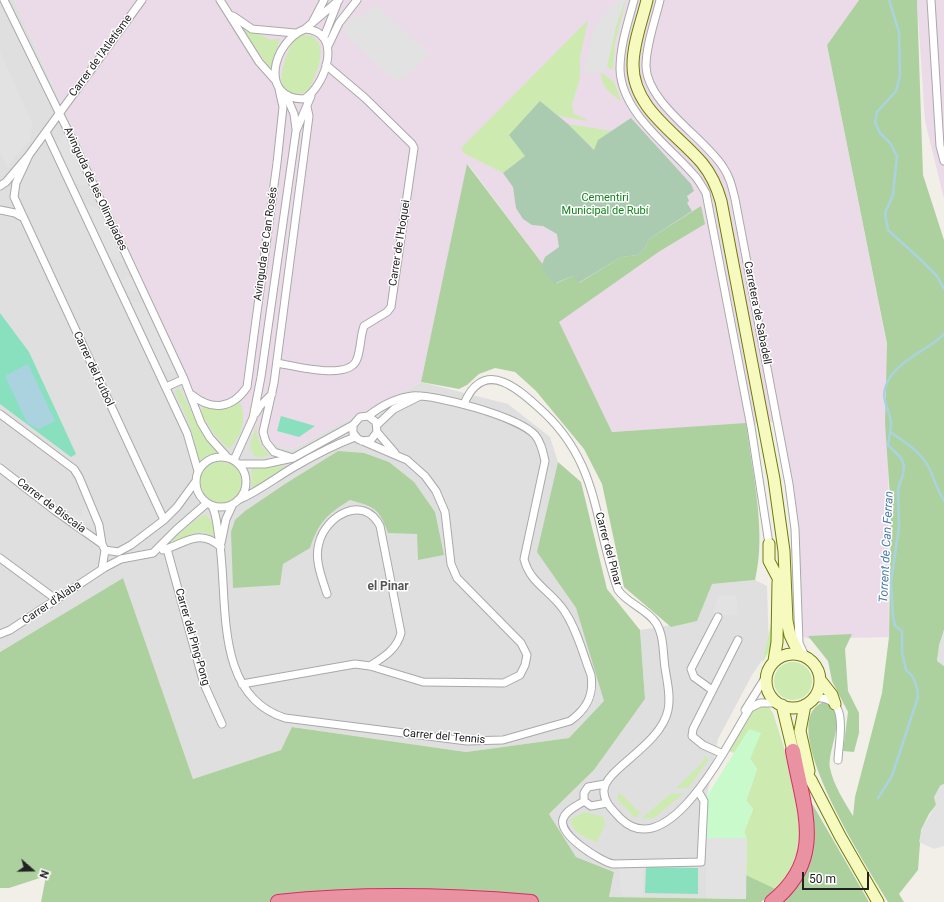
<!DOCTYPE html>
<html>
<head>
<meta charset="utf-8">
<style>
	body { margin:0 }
	#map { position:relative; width:944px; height:902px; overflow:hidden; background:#f2efe9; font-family:Roboto,sans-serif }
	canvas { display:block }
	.north { position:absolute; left:12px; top:850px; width:40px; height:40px; -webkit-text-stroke:3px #fff; paint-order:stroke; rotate:110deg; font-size:11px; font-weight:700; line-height:16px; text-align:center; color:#222 }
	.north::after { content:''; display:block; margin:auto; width:14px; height:18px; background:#222; clip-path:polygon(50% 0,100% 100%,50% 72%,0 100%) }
	.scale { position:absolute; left:802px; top:872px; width:67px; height:18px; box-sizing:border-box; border:2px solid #222; border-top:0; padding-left:5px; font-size:12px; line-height:14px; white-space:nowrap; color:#222; -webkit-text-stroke:3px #fff; paint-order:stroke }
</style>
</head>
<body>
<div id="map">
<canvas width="944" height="902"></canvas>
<div class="north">N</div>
<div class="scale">50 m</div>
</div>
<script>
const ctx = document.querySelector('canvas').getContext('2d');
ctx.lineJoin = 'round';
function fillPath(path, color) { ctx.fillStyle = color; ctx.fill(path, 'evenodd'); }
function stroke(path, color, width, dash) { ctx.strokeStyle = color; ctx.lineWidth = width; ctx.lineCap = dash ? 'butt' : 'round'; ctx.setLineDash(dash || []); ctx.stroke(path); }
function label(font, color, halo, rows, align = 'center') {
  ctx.font = font + ' Roboto,sans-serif'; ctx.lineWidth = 3; ctx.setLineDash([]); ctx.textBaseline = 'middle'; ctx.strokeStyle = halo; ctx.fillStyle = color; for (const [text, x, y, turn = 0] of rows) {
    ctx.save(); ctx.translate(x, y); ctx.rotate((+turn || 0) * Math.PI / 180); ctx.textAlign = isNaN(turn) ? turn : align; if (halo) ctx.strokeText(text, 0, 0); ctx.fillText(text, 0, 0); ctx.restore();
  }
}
const residential = new Path2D(`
	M0,0H14L203,411L290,450L421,382L508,404L550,437L558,462L538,552L576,608L605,701L570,738L466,752L293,727L281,750L193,779L123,578L0,652Z
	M755,580L767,586L769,650L752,675L718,739L707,796L706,837L747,838L746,899L609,897L614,872L576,857L549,814L594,770L645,699L640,630L697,621L711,584Z`);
const industrial = new Path2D(`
	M14,0H859L827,45L888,351L889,637L810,639L801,636L790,520L777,422L612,432L554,313L563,291L468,164L421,382L290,450L203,411Z
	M917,0H944V199L925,121Z`);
const grass = new Path2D(`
	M626,0L615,43L613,70L607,67C610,48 616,16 626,0Z
	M588,20L580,58V78L572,105L574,114L586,119L587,121L559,116L540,101L525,156L503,173L465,154L461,148Z
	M241,27L272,40L280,38L271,70Z
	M306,35L312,36L319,43C323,52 319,67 315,76C313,80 311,86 308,90C300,97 286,94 282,84C279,75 288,46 295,40C298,37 301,35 306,35Z
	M601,72L614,82L621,101C609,93 601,86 601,72Z
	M568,124L612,131L598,140L595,150Z
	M177,389L180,390C192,411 200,434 217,453L199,463H197C196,435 187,417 175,392Z
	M240,402C247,420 242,435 229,449L216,436L200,412L203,406C217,410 228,410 240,402Z
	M257,424C256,440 260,445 270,456L256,457C246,447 253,436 257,424Z
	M200 483a21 21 0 1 1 42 0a21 21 0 1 1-42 0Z
	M286,466V469L251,491L252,478L251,471L253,468Z
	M206,515L214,524L216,537C199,527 188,534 174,544L172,542V540L201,516Z
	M774,611L771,648L762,663Z
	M774 681a19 19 0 1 1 38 0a19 19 0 1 1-38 0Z
	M763,705L769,707L773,713C785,753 816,826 796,865C791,874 784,882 778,890L746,875L747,839L744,832L753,809L746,801L757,769L750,759L749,730L734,753L729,751L754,708Z
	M705,756L709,759L689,787L675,789L702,763Z
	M619,792L640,813L635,818L617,799Z
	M684,793L654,818L641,819L670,794Z
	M584,812L604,817L605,825L597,842C584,837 574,834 570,820Z`);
const forest = new Path2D(`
	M859,0H917L923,175L944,240V630L937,660L944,666V784L940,786L936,805L929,814L921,830L918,870L899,894L904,902H888C872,874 770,720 824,702C850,715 827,748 830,768C833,784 845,803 853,816L855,797L882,693L889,637L891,511L885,423L887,344L827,45Z
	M467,164L557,283L573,276L579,283L621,257L638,255L645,248L649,239L701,206L705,224L660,251L559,322L612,432L746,423C752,472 767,532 755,580L712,584L697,621L671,627L624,587L602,484L584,449L536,391L515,372L495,368L479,374L467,385L459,389L421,382Z
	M338,451L364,453L389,462L414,482L435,512L444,555L418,560L417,534L388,533C379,508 375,507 350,500C326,515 319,522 310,548L283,564L280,585L233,588L231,532L235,520L245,511L285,484Z
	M558,462L581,482L607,589L640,630L645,699L594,770L549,814L576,857L614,872L609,897L746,899V875L778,890L761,902H41L46,876L9,888H0V652L123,578L193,779L281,750L292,727L466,752L569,738L604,701L576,608L537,552Z
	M852,634L845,649L848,691L859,713V733L854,752L843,751L848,712L832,681L828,661L808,636Z
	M810,800L869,902H777L793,888Z`);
const cemetery = new Path2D(`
	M540,101L568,124L594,150L598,140L631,118L691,184L694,191L687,196L689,201L687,203L692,211L649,239L645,248L638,255L621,257L578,283L573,276L553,284L541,267L545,257L559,247L557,234L543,226L532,225L523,219L516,208L513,187L503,173L525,156L509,135Z`);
const park = new Path2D(`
	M749,729L761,733L750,759L757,769L746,801L753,809L744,832L747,838H706L707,796Z`);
const pitch = new Path2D(`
	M0,313L29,352L76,454L71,457L0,404Z
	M281,416L315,426L299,437L277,431Z
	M646,867L698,868V894L645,893Z`);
const parking = new Path2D(`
	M617,0H625L616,27L607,67L601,72L587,74L584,72L595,25Z
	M375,4L429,54L404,80L403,78L396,80L393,79L342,32L354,14L361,19Z
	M0,51L33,125L30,140L7,167L0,152Z
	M65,133L91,187L74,183L55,145Z
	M84,203L100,209L126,263L109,258Z
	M126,275L134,279L139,293L123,289L118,277L124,280Z
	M130,301L144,304L176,373L160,370Z
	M86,502L93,519L89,524L85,521L81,525L68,515L75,514L80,517Z
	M718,595L736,596L738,614L712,617Z
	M944,630V666L937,661L939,645Z
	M944,784V846L934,849L919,842L922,828L936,805L934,797L940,786Z
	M706,838H747L746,899L706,898Z
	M643,866V897L621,895L619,867Z`);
const water = new Path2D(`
	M28,364L55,421L39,429L27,423L5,376Z`);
const stream = new Path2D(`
	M889,0L899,32L900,76L896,91L877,112L875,122L880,133L890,143L897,156L893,195L885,213L888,230L921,260L937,276L944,289
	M890,432C904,441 922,453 929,468C935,480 936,488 944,500
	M878,798L892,776L918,697C918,687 914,675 906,670L902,653V631L895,626L893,617L891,582L899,527L898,489L903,475L904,465L901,458L888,445C889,438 891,431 891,424C891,414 884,404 884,394C887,363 926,353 944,334`);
const minor = new Path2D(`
	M4,0L73,141L184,379L201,423L210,438L228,458
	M220,0L259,62L276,81
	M634,0C628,22 620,46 620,69C621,112 668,145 694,175C699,180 702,187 706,193L751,427L769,544
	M660,0C655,21 646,45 646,66C647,104 705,138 723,167C730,177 732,187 735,199L789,484L795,529L799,643L805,656
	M931,0L940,146L944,161
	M233,16L252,29L295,33
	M312,23L324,0
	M305,29C344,31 326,86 304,99C259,99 272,42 305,29Z
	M305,29L339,0
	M324,37L337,4
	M328,46L339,23L357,0
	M286,95L294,114L296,129
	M46,132L187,433L198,471
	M29,155L16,183L14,197L164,520
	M0,186L6,182L29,155L142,0
	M0,210L15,213L22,217
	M277,363C295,366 350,381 357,359C361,349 360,337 364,326L387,312L391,307L414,148L412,144L365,98L326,65
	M166,387L184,379
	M192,395C212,411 232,409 247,387L277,163L283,107L279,89
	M464,404C471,387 483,374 503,382C516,387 528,398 538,407C600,461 593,520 618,590C628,604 647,609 656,623C664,635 663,654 665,668C667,681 671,696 668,710C661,745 605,769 604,790C603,802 613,810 620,818C669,867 730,739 750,708L760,703H777
	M256,413L260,406L272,394
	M0,414L74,469L79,477L99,525L102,544L105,550L102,569
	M377,425L394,409L420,396
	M377,432L395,453
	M196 482a25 25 0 1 1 50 0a25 25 0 1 1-50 0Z
	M293,458L274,452L266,442L263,432L274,383L309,116L307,107
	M234,460L253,418L261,377L296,131L311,96
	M239,464H265L293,458L353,425L360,417L368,416L376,422L377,432L371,440L362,441
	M0,468L54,510L102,544
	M238,500C258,492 275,478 294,467C313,456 334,445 355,437
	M212,506C217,515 217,528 219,538C229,598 212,695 285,718L467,741L503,740L570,721C587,709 594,695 591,675C583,654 577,630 565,612C552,591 530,584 524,559L545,461C543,452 541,442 535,435C519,417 436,394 412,396C395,398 381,406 368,416
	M221,543L226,519L233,504
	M167,549L204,684L222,724
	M105,550L118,552L131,545L164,520L177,507L196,481
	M163,550C186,543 199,528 221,547
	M0,558L57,600
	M327,594C322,578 314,560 319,543C326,515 364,494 380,526L401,633C397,649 384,657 370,666
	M0,634L10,630L104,568L121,559L153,553L176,530L207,503
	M242,684L355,664L370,666L423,682L504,683L520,675L525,665L527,655L521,643L457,578L451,564L445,512L436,491L425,476L407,460L358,439L353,433V425
	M712,690L694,677L691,669L718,617
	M814,698C851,695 839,737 838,760
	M745,710L767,675
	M723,754L703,745L692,736L693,729L738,640
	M584,801C577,806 566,810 563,819C558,835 600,861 613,864L701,862L704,801L698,791
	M584,801V793L588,787L605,784
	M584,801L591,806L607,803`);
const secondary = new Path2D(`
	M647,0C642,21 633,43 633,65C633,109 677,133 702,163C711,174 717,187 721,201L774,479L784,551L787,621L790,635L799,654
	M769,544V561L778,578
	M766 681a27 27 0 1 1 54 0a27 27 0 1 1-54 0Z
	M774,661L777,642L778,582
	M821,681L832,695L835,704
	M782,705L793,751L800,765L811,780L840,836L878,902
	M805,705L800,731L809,771`);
const motorway = new Path2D(`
	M278,902C362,893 447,895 531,902
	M772,902C827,858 803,808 793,751`);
const streetNames = [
	["Carrer de l'Atletísme",101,56,-54],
	["Avinguda de les Olimpíades",95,189,65],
	["Carrer de l'Hoquei",400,243,-81],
	["Avinguda de Can Rosés",266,244,-82],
	["Carretera de Sabadell",757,313,79],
	["Carrer del Futbol",93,369,65],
	["Carrer de Biscaia",51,506,37],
	["Carrer del Pinar",608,549,75],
	["Carrer d'Àlaba",52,603,-34],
	["Carrer del Ping-Pong",192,637,74],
	["Carrer del Tennis",444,737,5]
];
const parkNames = [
	["Cementiri",605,198],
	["Municipal de Rubí",605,211]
];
const waterNames = [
	["Torrent de Can Ferran",887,547,-87]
];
const neighbourhoodNames = [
	["el Pinar",388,587]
];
fillPath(residential, '#e0dfdf');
fillPath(industrial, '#ebdbe8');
fillPath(grass, '#cdebb0');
fillPath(forest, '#add19e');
fillPath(cemetery, '#aacbaf');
fillPath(park, '#c8facc');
fillPath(pitch, '#88e0be');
fillPath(parking, '#e2e2e2');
fillPath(water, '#aad3df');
stroke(stream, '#aad3df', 2.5);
stroke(minor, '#a9a9a9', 9);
stroke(secondary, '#707d05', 13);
stroke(motorway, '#dc2a67', 16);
stroke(minor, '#fff', 7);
stroke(secondary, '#f7fabf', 11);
stroke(motorway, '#e892a2', 14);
label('11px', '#222', '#fff', streetNames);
label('11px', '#0c8416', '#fff', parkNames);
label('italic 12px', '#4a7aab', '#fff', waterNames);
label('bold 12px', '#555', '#fff', neighbourhoodNames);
</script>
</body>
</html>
